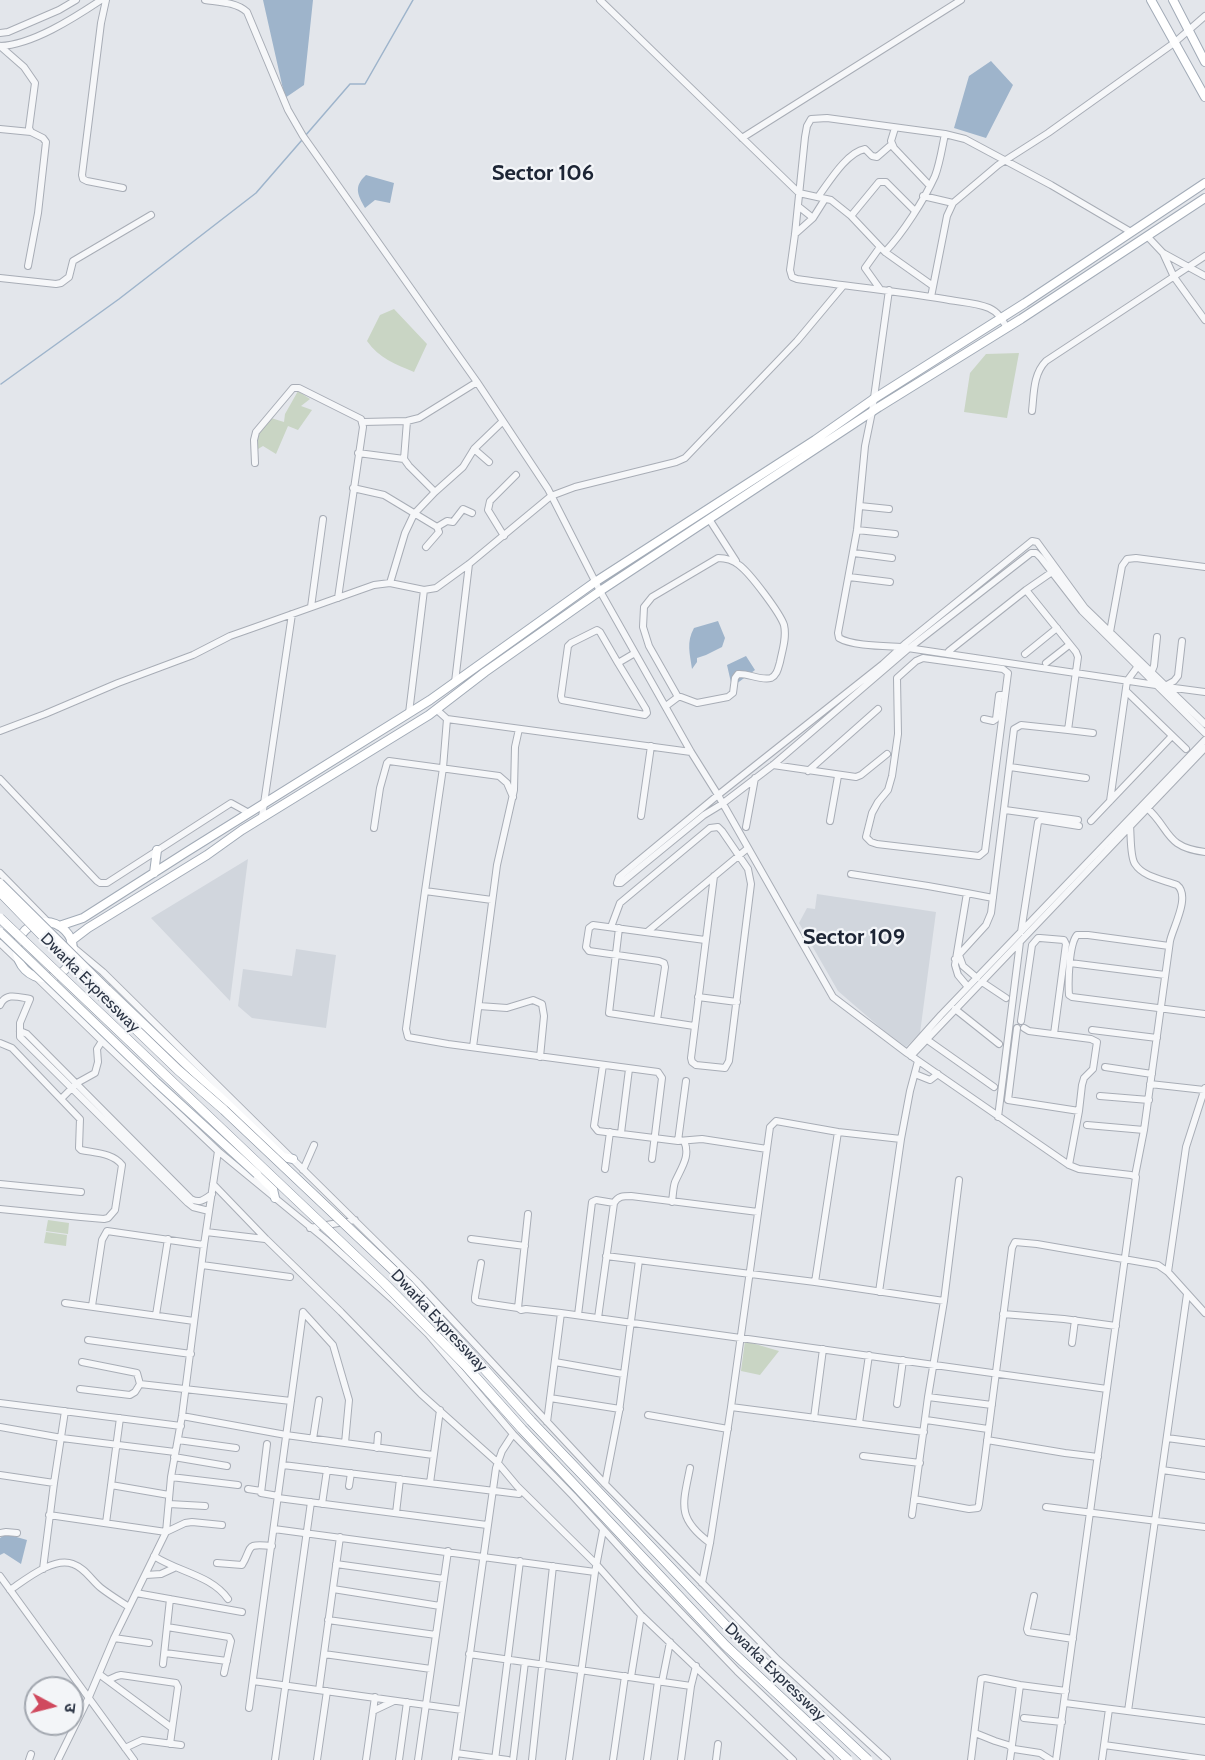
<!DOCTYPE html>
<html>
<head>
<meta charset="utf-8">
<style>
	body { margin:0 }
	#map { position:relative; width:1205px; height:1760px; overflow:hidden; background:#e3e6eb; font-family:Cabin,"Noto Sans Devanagari",sans-serif }
	canvas { display:block }
	.north { position:absolute; left:24px; top:1676px; width:60px; height:60px; box-sizing:border-box; background:#f3f5f8; border:2px solid #a3a8b0; border-radius:50%; rotate:97deg; font-size:16px; font-weight:700; line-height:24px; text-align:center; color:#2b3444 }
	.north::after { content:''; display:block; margin:auto; width:21px; height:27px; background:#d0495e; clip-path:polygon(50% 0,100% 100%,50% 72%,0 100%) }
</style>
</head>
<body>
<div id="map">
<canvas width="1205" height="1760"></canvas>
<div class="north">उ</div>
</div>
<script>
const ctx = document.querySelector('canvas').getContext('2d');
ctx.lineJoin = 'round';
function fillPath(path, color) { ctx.fillStyle = color; ctx.fill(path, 'evenodd'); }
function stroke(path, color, width, dash) { ctx.strokeStyle = color; ctx.lineWidth = width; ctx.lineCap = dash ? 'butt' : 'round'; ctx.setLineDash(dash || []); ctx.stroke(path); }
function label(font, color, halo, rows, align = 'center') {
  ctx.font = font + ' Cabin,sans-serif'; ctx.lineWidth = 4.5; ctx.setLineDash([]); ctx.textBaseline = 'middle'; ctx.strokeStyle = halo; ctx.fillStyle = color; for (const [text, x, y, turn = 0] of rows) {
    ctx.save(); ctx.translate(x, y); ctx.rotate((+turn || 0) * Math.PI / 180); ctx.textAlign = isNaN(turn) ? turn : align; if (halo) ctx.strokeText(text, 0, 0); ctx.fillText(text, 0, 0); ctx.restore();
  }
}
const built = new Path2D(`
	M248,859L230,1001L151,918Z
	M817,894L936,912L920,1033L906,1047L883,1030L838,991L799,923L807,908L815,909Z
	M296,949L336,955L326,1028L252,1018L238,1006L243,969L292,976Z`);
const green = new Path2D(`
	M394,309L427,344L414,372C395,364 379,358 367,341L380,315Z
	M1019,353L1007,418L964,412L970,373L986,354Z
	M298,391L310,399L301,406L312,410L298,430L288,426L276,454L263,446L258,449C256,434 260,428 271,418L284,422L285,414Z
	M48,1220L69,1223L68,1234L46,1231Z
	M46,1232L67,1235L66,1246L44,1243Z
	M745,1341L779,1351L760,1375L741,1371Z`);
const water = new Path2D(`
	M263,0H313L304,85L285,98Z
	M991,61L1013,85L986,138L954,128L969,76Z
	M366,175L394,183L390,203L375,200L365,208C358,195 353,187 366,175Z
	M718,621L725,638L722,647L706,655L697,658V662L692,669C690,654 686,642 694,628Z
	M746,656L755,670L732,687L727,665Z
	M6,1534L27,1540L21,1564L4,1553L0,1555V1538Z`);
const stream = new Path2D(`
	M305,136L350,84H365L413,0
	M1,384L119,299L256,193L302,140`);
const minor = new Path2D(`
	M106,0L101,23L82,175L83,179L87,181L123,188
	M205,0C219,2 236,2 247,12L288,110L303,136L477,382L548,489L600,591L691,752L718,795L833,997L907,1053L1069,1165L1079,1169L1131,1175L1136,1177L1056,1760
	M600,0L799,193L831,200L851,216L885,252L933,286
	M0,33L8,32L59,10L76,0
	M0,46L24,67L35,83L29,128L31,132L43,138L46,142L38,213L28,266
	M0,46C32,45 74,18 101,0
	M895,128L891,141L894,148L930,186
	M0,129L31,132
	M742,138L961,0
	M923,196L953,203
	M818,197C829,182 847,152 865,149L872,156L877,157L892,144
	M798,206L813,218
	M851,216L879,182H886L915,211
	M795,234L813,218L825,199
	M1147,236L1163,253L1205,276
	M880,247L865,268L880,289
	M885,252C903,233 924,200 935,176C940,163 942,148 945,134
	M1163,253L1174,277L1205,320
	M0,278L56,284L61,283L69,277L73,261L151,215
	M889,290L872,412L865,446L857,530L838,633L839,638C852,646 884,646 901,647L1156,685
	M931,297L947,216L953,203L998,165L1048,133L1174,43L1205,16
	M1007,328C1002,319 998,312 989,308C975,302 958,302 944,299C895,291 846,286 797,279L792,277L790,270L795,234L805,137L807,126L811,119L827,118L945,134L965,139L1051,185L1131,232
	M1032,411C1034,394 1033,374 1046,361L1205,256
	M407,421L404,459L409,466L435,492
	M363,422L407,421L419,418L477,382
	M474,449L489,462
	M358,453L404,459
	M255,463L254,440L256,432L293,388H299L361,419L363,427L338,598
	M353,488L384,495L437,527L439,532L426,547
	M860,506L889,509
	M709,519L736,561
	M437,527L447,521L453,522L463,509L472,513
	M857,530L895,534
	M504,536L488,510L490,501L516,475
	M854,553L892,558
	M849,577L890,582
	M390,583L405,533L414,514L435,492L463,467L474,449L503,421
	M1026,590L1052,572
	M311,607L323,519
	M1110,632L1122,566L1127,559L1136,558L1205,567
	M949,651L1026,590L1076,652L1078,657L1068,730L1021,725L1014,729L991,913L986,925L955,959
	M1025,654L1057,628
	M923,658L1003,669L1008,673L985,851L979,856L877,844L871,842L866,837L872,813L878,802L888,790L892,776L898,734L897,678L916,661Z
	M618,663L600,632L597,630L571,643L568,646L561,696L562,700L645,715L647,713L646,709L618,663L635,653
	M1046,663L1069,645
	M1151,673L1154,666L1157,637
	M455,682L469,564
	M1165,686L1174,681L1178,676L1182,641
	M1167,687L1205,692
	M1126,691L1186,749
	M666,706L678,697H681L697,703L728,697L733,693L735,678L738,674C748,673 761,681 771,678C777,675 778,669 780,662C782,651 787,638 784,625C780,613 750,573 739,565C733,560 726,558 718,558L652,597L644,607L643,627L649,646L678,697
	M437,710L447,719L691,752
	M409,713L424,590
	M447,719L443,768L425,891L492,900
	M984,719L993,721L996,719L999,695H1005
	M1205,724L1085,608L1037,542L1032,541L906,643L883,664L718,795L619,877L617,883H621L704,815L722,804L773,765L908,649L1031,553H1036L1041,558L1082,611L1205,733
	M1068,730L1093,733
	M0,731L45,714L118,683L193,655L230,636L250,629L374,585L390,583L424,590L436,588L469,564L551,496L575,487L676,462L685,458L797,341L843,286
	M773,765L856,777L861,775L887,754
	M1010,767L1086,778
	M808,771L878,709
	M0,779L97,881L100,883H107L231,803L249,813
	M1110,801L1127,681L1138,666
	M1146,807C1171,829 1164,847 1205,852
	M1005,810L1078,820
	M641,816L651,746
	M262,817L292,614
	M830,821L838,776
	M1091,821L1172,736
	M1130,826C1131,835 1130,857 1135,864C1143,877 1164,880 1177,885C1191,896 1173,927 1170,941L1144,1130L1135,1176
	M746,827L755,778
	M374,828L380,788L387,763L389,761L499,776L507,783L513,797
	M0,873L48,922
	M851,874L928,886L967,893L955,965L958,975L968,987
	M425,891L406,1029L408,1037L448,1044L658,1072L662,1078L652,1159
	M967,893L993,898
	M611,927L620,903L710,828L718,827L722,831L748,869L751,884L729,1061L725,1068L696,1065L692,1062L691,1058L714,876
	M619,928L609,1013L694,1026
	M647,932L748,848
	M1021,932L1038,822L1041,820L1079,826
	M0,943L21,963
	M1169,946L1088,935H1077C1069,944 1068,982 1069,995L1072,997L1205,1014
	M73,947L103,972L419,1284L605,1484L778,1660L887,1760
	M959,955L963,966L977,978
	M1070,963L1165,975
	M36,977L102,1041L218,1151L325,1239L393,1300L428,1334L513,1434L573,1496L642,1572L737,1671L830,1760
	M982,982L1006,998
	M698,997L737,1002
	M0,1005C6,992 18,997 30,999L20,1023V1037L188,1203L193,1207L209,1211
	M479,1006L507,1008L533,1000L542,1004L544,1016L540,1057
	M955,1009L999,1044
	M657,1020L665,967L664,963L659,961L589,951L586,947L589,928L593,925L705,940
	M1021,1021L1032,945L1038,938H1040L1064,940L1066,944L1054,1034
	M1017,1028L1008,1100L1079,1111
	M1024,1028L1029,1031L1091,1039L1097,1042L1093,1069L1084,1078L1082,1085L1079,1111L1069,1165
	M1092,1030L1157,1038
	M20,1031L27,1034L191,1199C200,1204 205,1199 212,1194
	M926,1039L994,1087
	M0,1043L12,1048L80,1119L79,1148L81,1150C95,1153 113,1153 122,1165L115,1210L108,1218L104,1219L81,1217L0,1209
	M473,1047L497,865L514,790L515,747L519,729
	M907,1053L941,1015L1205,740
	M911,1056L1205,748
	M603,1065L594,1126L598,1131L678,1141L702,1139L767,1149
	M1105,1067L1152,1074
	M915,1074L930,1080L938,1074
	M1150,1084L1204,1090
	M1100,1096L1149,1100
	M61,1099L77,1083L95,1073L98,1062L97,1049L102,1041
	M998,1117L1020,942
	M1087,1125L1144,1130
	M621,1133L629,1069
	M901,1139L910,1091L918,1061
	M678,1141L686,1081
	M605,1169L610,1132
	M303,1170L314,1145
	M0,1184L81,1192
	M213,1184L266,1239L341,1312L421,1394L497,1462L517,1486L596,1564L641,1615L793,1760
	M672,1202C673,1195 673,1188 675,1182C681,1168 691,1156 684,1141
	M310,1228L355,1220
	M206,1232L265,1239
	M471,1239L525,1246
	M606,1256L815,1282L944,1301
	M481,1263L475,1297V1300L478,1302L518,1308L521,1310L526,1309L561,1313L1107,1389
	M202,1265L290,1277
	M1168,1272L1186,1147L1205,1088
	M815,1282L838,1132
	M65,1303L194,1321
	M92,1306L102,1240L107,1231L204,1245
	M518,1308L528,1214
	M303,1312L333,1345L349,1400L345,1443
	M1003,1314L1064,1319L1116,1326
	M156,1315L168,1239
	M578,1315L592,1202L596,1200L614,1203
	M598,1318L614,1203C618,1196 623,1196 631,1196L758,1212
	M88,1340L191,1354
	M1072,1343L1075,1320
	M82,1362L137,1373L140,1384
	M555,1362L623,1374
	M80,1389L130,1395L135,1392L140,1384L291,1401
	M928,1397L992,1405
	M550,1398L620,1409
	M0,1403L181,1426
	M897,1404L903,1360
	M731,1407L770,1127L776,1121L838,1132L901,1139L879,1292
	M648,1415L728,1429
	M182,1416L286,1435L433,1455
	M814,1418L823,1349
	M926,1420L988,1429
	M547,1422L561,1313
	M859,1423L869,1355
	M0,1427L62,1438L175,1452
	M1167,1438L1205,1443
	M313,1439L319,1400
	M178,1440L236,1448
	M987,1440L1065,1453L1098,1457
	M267,1444L261,1493L278,1496
	M377,1448L378,1435
	M863,1456L920,1463
	M174,1457L227,1466
	M283,1465L519,1494
	M690,1468C683,1504 676,1518 710,1543
	M1162,1470L1205,1476
	M0,1475L54,1483
	M171,1477L238,1485
	M430,1483L440,1410
	M605,1484L619,1412L639,1260
	M111,1485L169,1495
	M349,1486L351,1473
	M248,1489L261,1491
	M278,1498L487,1525
	M914,1499L969,1509L978,1508L979,1504L1012,1248L1015,1242L1037,1244L1158,1265L1168,1272L1205,1313
	M169,1504L205,1506
	M322,1504L327,1470
	M1046,1507L1205,1527
	M396,1513L400,1479
	M49,1515L166,1532L185,1523L192,1522L222,1525
	M912,1515L928,1397L944,1301L959,1180
	M106,1523L120,1418
	M274,1529L595,1572
	M0,1533L6,1532L17,1533
	M154,1556C178,1572 211,1575 228,1599
	M217,1563L242,1565C253,1547 244,1543 272,1546
	M336,1564L444,1579
	M43,1569L54,1483L65,1411
	M146,1575L161,1574L174,1568
	M0,1576L134,1760
	M702,1583L710,1543L731,1407L924,1432
	M333,1589L440,1606
	M10,1590C25,1580 54,1556 73,1564C85,1568 92,1581 101,1588C110,1595 120,1601 129,1607
	M136,1593L242,1612
	M1034,1596L1027,1629L1028,1632L1073,1639
	M328,1620L436,1635
	M167,1627L229,1637L231,1641L224,1673
	M114,1638L149,1643
	M165,1653L227,1661
	M324,1654L431,1669
	M469,1654L691,1686
	M163,1664L170,1599
	M99,1674L172,1728
	M631,1677L641,1615
	M108,1680L117,1676L121,1675L176,1683L178,1687L170,1744
	M253,1681L462,1710
	M662,1682L670,1642
	M319,1690L340,1537
	M1065,1703L1205,1721
	M249,1708L303,1312
	M373,1711L394,1701
	M1128,1711L1187,1294
	M1024,1718L1062,1722
	M975,1733L995,1741L1008,1745L1014,1749L1040,1753L1051,1760
	M1104,1745L1205,1759
	M125,1748L142,1740L181,1745
	M456,1753L508,1760
	M29,1760L31,1754
	M58,1760L89,1697L114,1638L166,1532L171,1477L182,1416L204,1245L218,1151
	M275,1760L311,1502
	M317,1760L327,1691
	M366,1760L375,1697
	M399,1760L407,1702
	M418,1760L448,1551
	M455,1760L496,1468L502,1451L513,1434
	M495,1760L520,1561
	M513,1760L525,1662
	M532,1760L553,1566
	M569,1760L595,1572L603,1530
	M613,1760L625,1676
	M647,1760L658,1681
	M681,1760L691,1686L696,1666
	M716,1760L718,1744
	M971,1760L981,1679L985,1678L1020,1685L1066,1691
	M1010,1760L1020,1685
	M1102,1760L1109,1709`);
const major = new Path2D(`
	M1151,0L1205,97
	M1173,0L1205,62
	M154,873L157,850
	M17 950a28 28 0 1 1 56 0a28 28 0 1 1-56 0Z
	M59,926L83,918L188,851L430,700L595,582L815,440L872,400L1025,303L1205,183
	M71,941L88,928L207,855L242,830L429,715L485,672L600,591L879,407L1021,319L1205,198
	M107,989L283,1157L293,1159
	M257,1174L273,1189L275,1198`);
const majorBridge = new Path2D(`
	M0,883L107,989
	M0,932L156,1082L257,1174`);
const highwayBridge = new Path2D(`
	M0,892L96,991L178,1070L224,1110L409,1285L531,1421L736,1636L868,1760
	M0,918L384,1283L465,1365L522,1429L725,1645L848,1760`);
const streetNames = [
	["Dwarka Expressway",90,983,45],
	["Dwarka Expressway",439,1321,47],
	["Dwarka Expressway",775,1672,44]
];
const districtNames = [
	["Sector 106",543,174],
	["Sector 109",854,938]
];
fillPath(built, '#d1d6dd');
fillPath(green, '#c9d5c4');
fillPath(water, '#9eb4cb');
stroke(stream, '#9eb4cb', 1.5);
stroke(minor, '#a8adb6', 8);
stroke(major, '#a2abb7', 10);
stroke(minor, '#f6f7f9', 6);
stroke(major, '#fff', 8);
stroke(majorBridge, '#a2abb7', 10, []);
stroke(highwayBridge, '#8a94a2', 10, []);
stroke(majorBridge, '#fff', 8);
stroke(highwayBridge, '#fff', 9);
label('16px', '#2b3444', '#f3f5f8', streetNames);
label('bold 22px', '#1d2535', '#f3f5f8', districtNames);
</script>
</body>
</html>
